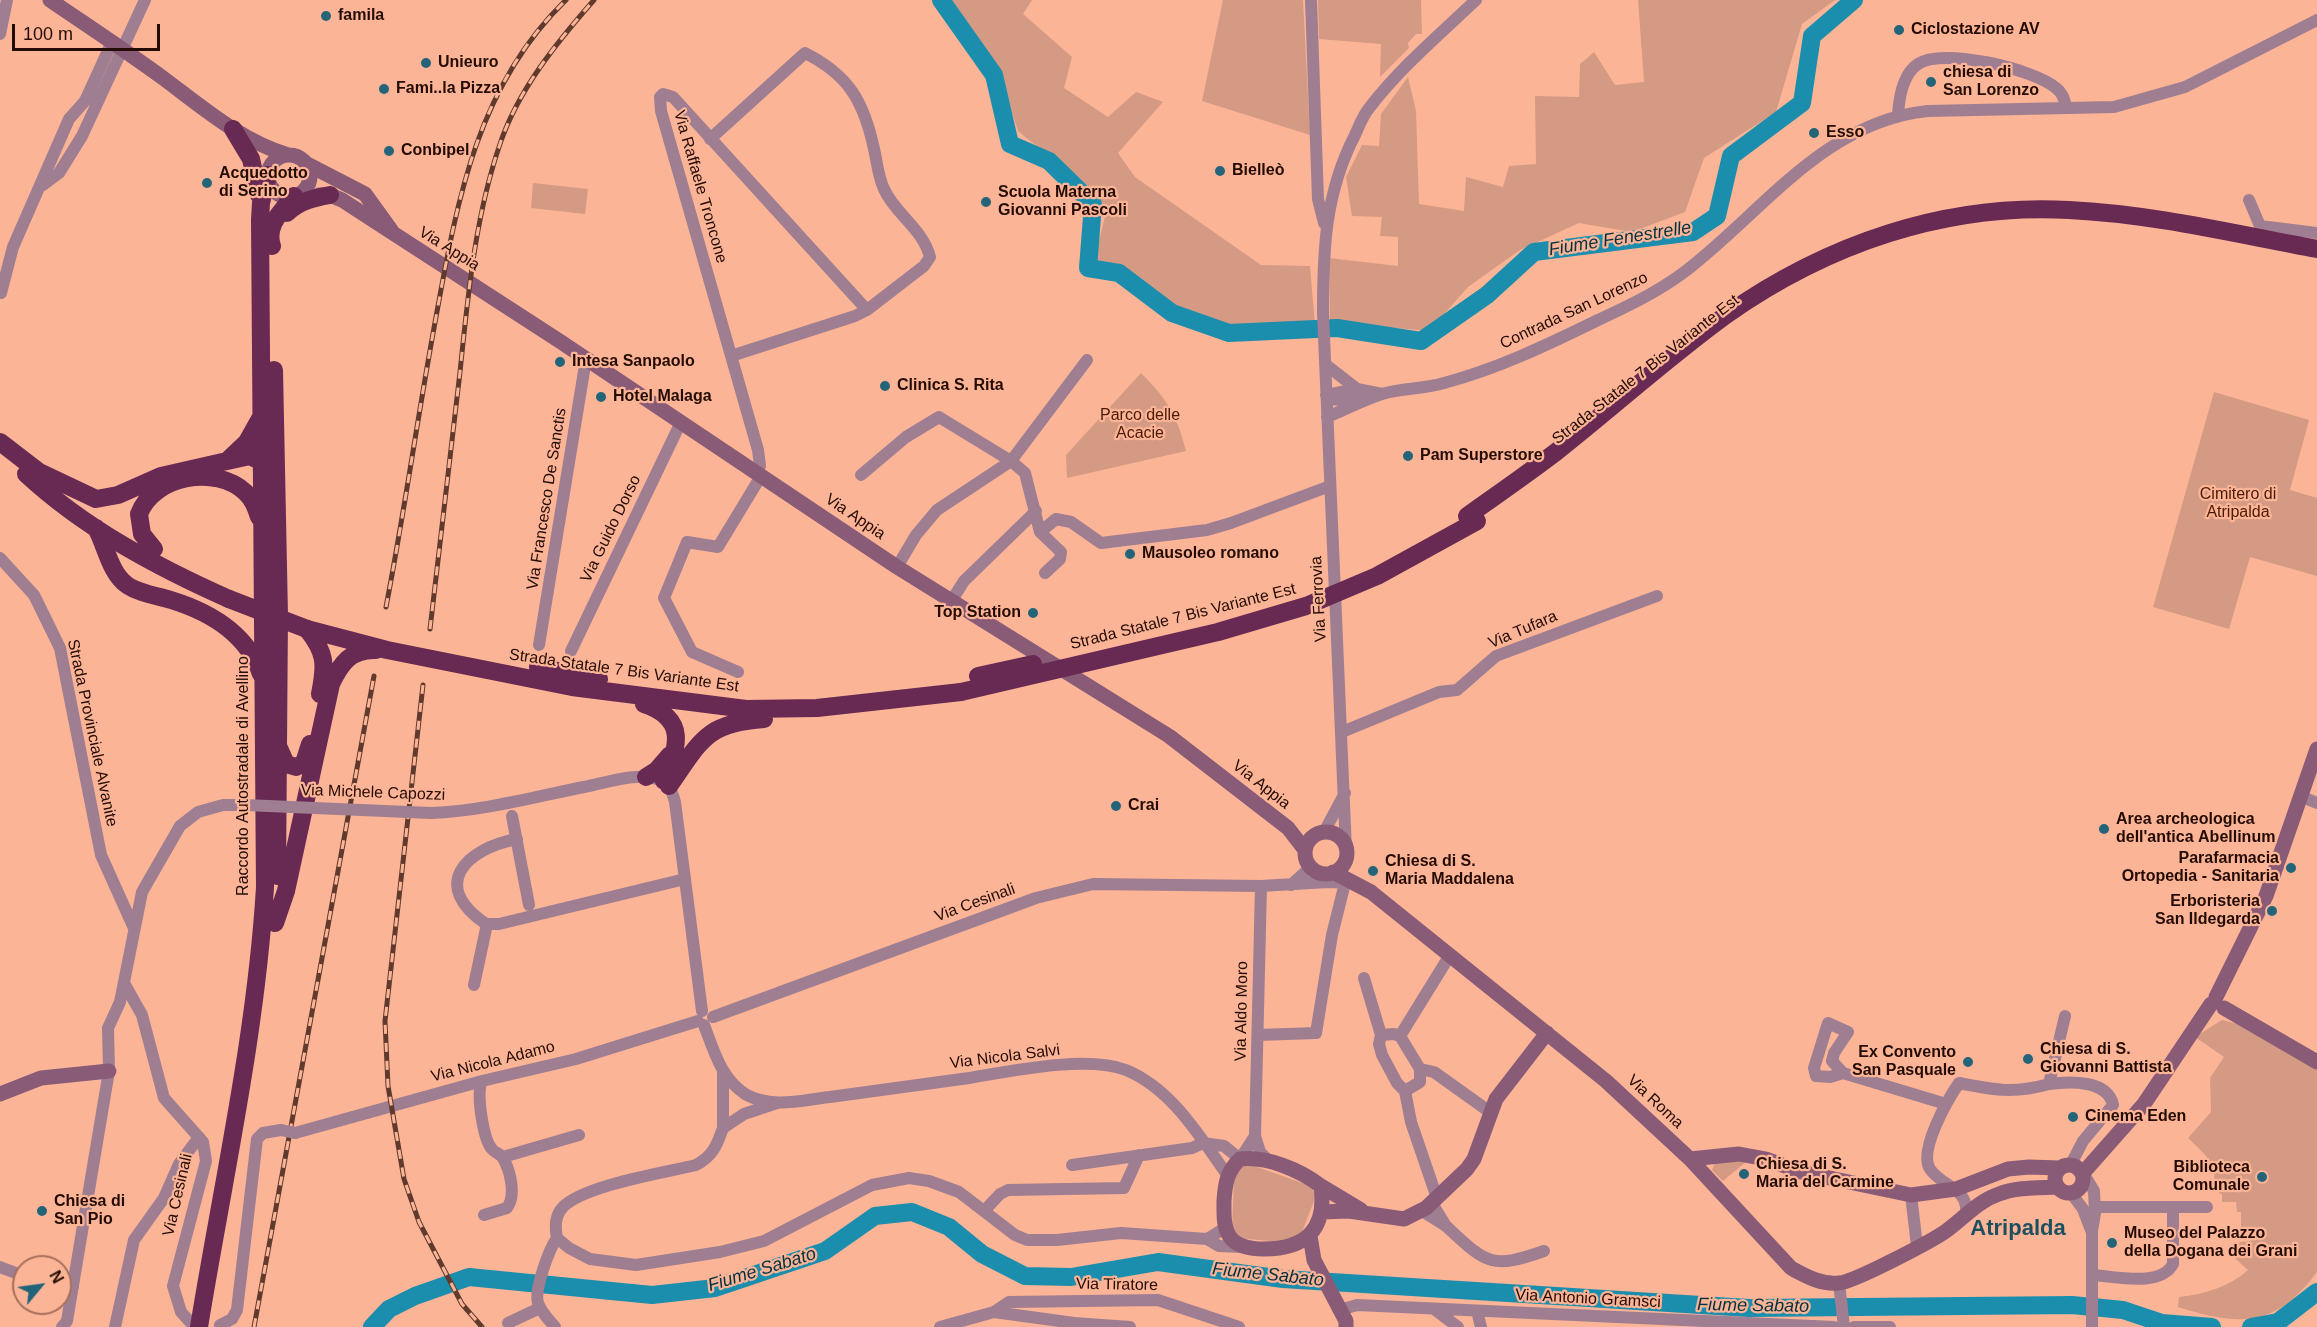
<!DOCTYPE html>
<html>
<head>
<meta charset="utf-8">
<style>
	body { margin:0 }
	#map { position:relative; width:2317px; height:1327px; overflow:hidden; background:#fcb497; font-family:Arial,sans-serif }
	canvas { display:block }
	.north { position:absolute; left:12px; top:1255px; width:60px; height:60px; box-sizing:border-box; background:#fcb497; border:2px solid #a6705c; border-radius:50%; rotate:61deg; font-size:16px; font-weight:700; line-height:24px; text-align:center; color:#240b03 }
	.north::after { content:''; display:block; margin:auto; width:21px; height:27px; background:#246479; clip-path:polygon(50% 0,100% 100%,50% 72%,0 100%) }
	.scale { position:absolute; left:12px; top:24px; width:148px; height:27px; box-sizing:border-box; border:3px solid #240b03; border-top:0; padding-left:8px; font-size:18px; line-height:21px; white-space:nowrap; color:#240b03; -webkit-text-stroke:4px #fcb497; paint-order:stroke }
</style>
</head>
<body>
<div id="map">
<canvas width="2317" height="1327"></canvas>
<div class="north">N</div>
<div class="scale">100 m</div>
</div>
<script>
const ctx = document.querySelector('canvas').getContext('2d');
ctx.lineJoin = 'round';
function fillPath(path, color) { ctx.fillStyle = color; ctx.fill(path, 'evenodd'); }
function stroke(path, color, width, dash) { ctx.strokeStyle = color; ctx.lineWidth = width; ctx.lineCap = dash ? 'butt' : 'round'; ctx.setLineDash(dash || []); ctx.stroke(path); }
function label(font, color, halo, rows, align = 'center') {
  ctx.font = font + ' Arial,sans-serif'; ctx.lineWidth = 4.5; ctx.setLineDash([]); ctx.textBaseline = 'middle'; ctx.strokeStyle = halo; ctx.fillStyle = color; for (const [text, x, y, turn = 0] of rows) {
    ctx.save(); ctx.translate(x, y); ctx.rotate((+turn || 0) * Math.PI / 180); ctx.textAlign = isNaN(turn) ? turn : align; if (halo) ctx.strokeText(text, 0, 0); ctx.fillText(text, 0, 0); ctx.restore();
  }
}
const green = new Path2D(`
	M945,0H1032L1023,14L1072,57L1064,88L1108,117L1136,92L1163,102L1118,153L1135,177L1261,265L1310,266L1315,325L1231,328L1177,312L1121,270L1093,264L1106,213L1055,161L1018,131L1000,74Z
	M1223,0H1303L1310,135L1202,101Z
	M1318,0H1421L1422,34H1416L1408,43L1409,48L1380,77L1381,44L1319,39Z
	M1638,0H1835L1802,24L1776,112L1704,158L1685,212L1632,232L1579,223L1520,250L1468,287L1429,331L1330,322L1329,258L1398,266V237L1380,236L1382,217L1352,216L1346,177L1362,145L1379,146L1381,114L1408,77L1416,111L1419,204L1464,211L1466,177L1503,187L1509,166L1536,164L1535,96L1579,97L1580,64L1594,52L1615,85L1644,82Z
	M533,183L588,189L585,214L531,208Z
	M1141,373C1167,399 1177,415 1186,451L1067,478L1066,455Z
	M2214,392L2309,420L2290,490L2317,498V576L2250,557L2229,629L2153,607Z
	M2222,1020L2238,1024L2317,1070V1272C2276,1327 2241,1327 2178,1307L2179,1297C2205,1294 2229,1287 2248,1270L2229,1253L2240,1242L2250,1241V1228L2241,1227V1212H2237L2236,1202H2222V1195L2212,1187C2221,1165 2202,1152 2188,1138L2211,1112L2210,1078L2224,1057L2195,1037Z
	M1716,1161H1747L1723,1181L1712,1170Z
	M1243,1162L1311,1186L1316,1196L1300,1237L1293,1243L1236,1238L1232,1229L1234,1176Z`);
const river = new Path2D(`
	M941,0L994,75L1010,144L1049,161L1093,204L1088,268L1119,273L1172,313L1229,333L1337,328L1421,341L1487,295L1534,252L1693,232L1717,216L1731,156L1802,103L1812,36L1854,0
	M372,1327L389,1309L415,1296L469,1277L652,1295L715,1288L825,1251L875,1216L912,1212L949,1227L982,1254L1025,1276L1071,1277L1158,1262L1283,1279L1749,1308L2072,1305L2123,1310L2162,1323L2212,1327
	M2251,1327L2278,1322L2317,1292`);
const street = new Path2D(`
	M1311,0L1318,199L1324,223
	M0,34L7,0
	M1898,115C1899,98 1903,74 1918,64C1942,47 2034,69 2056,88C2063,93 2065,100 2066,108
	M710,139L805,53C849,75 864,102 874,149C877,161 878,177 884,189C895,214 923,229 930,257L924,266L867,310L855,316L731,356
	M43,185L59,173L82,136L145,0
	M2249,200L2260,226L2317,233
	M1,293L13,247L69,119L85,101L112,42
	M1325,364L1357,389
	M1326,395L1357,389L1382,394
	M1327,399L1360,401
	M1327,417C1345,410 1363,400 1382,394C1402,388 1424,389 1444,383C1497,369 1547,345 1596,321C1626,307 1656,293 1683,273C1761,214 1824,121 1928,111L2114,107L2185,87L2317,20
	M756,473L760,466L758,450L661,111L660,97L663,94L673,97L867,310
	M861,475L906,437L939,417L1011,461L1025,473L1040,532L1061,552L1060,559L1045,573
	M1040,532L1056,519L1071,522L1101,543L1207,530L1231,523L1330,486
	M0,558L34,595L60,648L101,855L133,926
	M897,567L916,535L937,510L1011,461L1087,360
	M952,600L964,581L1036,511
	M539,645L586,359
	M571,651L681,422
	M738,672L692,652L664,598L687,542L718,547L761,476
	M1342,732L1439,692L1457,690L1496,656L1657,596
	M2302,797L2317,803
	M431,813C482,811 534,797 584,787C606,783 635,772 657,779C669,782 672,791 675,802L702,1011
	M512,816L529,905
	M1324,832L1345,793
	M517,839C464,849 430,886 486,924H499L685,879
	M1346,850L1323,313C1323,249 1325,193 1355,135C1359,126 1363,115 1370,107C1400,68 1440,34 1476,0
	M1291,885L1311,867
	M1261,886L1255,1136L1260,1152L1270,1162
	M1364,978L1381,1035L1379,1044L1382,1055L1397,1083L1405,1091L1411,1122L1437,1198
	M124,983L142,1015L164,1098L203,1142L206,1161L173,1286L181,1312L191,1323
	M474,985L487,924
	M713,1017L1036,898L1093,884L1261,886L1328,882L1353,883
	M704,1025C714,1051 721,1078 745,1094C771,1109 802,1100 830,1097C876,1091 922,1084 969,1078C1011,1071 1087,1055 1126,1070C1172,1089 1200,1137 1228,1176
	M1258,1035L1316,1033L1332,935L1345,883
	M1381,1035L1394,1034L1400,1036L1420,1069V1082L1405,1091
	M1400,1036L1450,955
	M1420,1069L1434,1072L1490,1112
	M723,1071V1128L744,1114L777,1103
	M1843,1073L1830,1077L1816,1076L1814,1068L1828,1023L1848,1032L1834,1053L1832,1061L1843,1073L1946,1104
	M482,1081C476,1093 483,1139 492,1149C495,1153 501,1154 503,1158C511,1172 516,1196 507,1208L484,1215
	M2049,1084C2070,1081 2108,1080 2113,1105L2083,1141L2071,1164
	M295,1133L482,1081L576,1059L698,1021
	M1203,1143L1224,1146L1240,1159L1255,1136
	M503,1157L579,1135
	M1072,1165L1192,1148L1203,1143
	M2083,1173L2094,1191L2095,1213L2092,1231V1327
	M2071,1193L2083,1209L2091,1230
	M1911,1195L1917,1246
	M2173,1207H2207
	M985,1210L1000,1194L1008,1190L1124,1188L1139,1155
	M1422,1211L1446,1226L1432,1203
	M1966,1214C1969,1188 1942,1187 1930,1169C1918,1151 1948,1099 1959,1083C1994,1090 2014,1094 2049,1084L2065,1016
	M1446,1226C1486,1263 1490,1270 1544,1251
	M557,1238L569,1248L590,1259L636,1265L720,1252L764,1241L872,1185L909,1178L929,1181L959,1192L1015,1235L1027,1240H1057L1121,1233L1207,1239L1225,1228
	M557,1238C555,1228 555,1215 563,1207C585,1185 664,1173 696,1165C713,1156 717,1145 723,1128
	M1207,1239L1219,1246L1243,1247
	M0,1267L24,1276
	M2092,1275C2115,1276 2160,1288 2173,1264V1207H2095
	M1839,1283L1844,1327
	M60,1284L73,1287
	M1434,1309L1458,1327
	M1340,1310L1357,1305L1834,1327
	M1477,1311L1481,1327
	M994,1312L1009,1302L1158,1300L1239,1327
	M508,1323L540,1308
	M220,1325L232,1319L237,1310L257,1139L263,1133L281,1130
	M62,1327L67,1321L109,1071L108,1028L120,1002L142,892L180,826L198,812L223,805H245
	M115,1327L134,1240L164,1198L179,1164L199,1137
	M555,1327C549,1320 541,1312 538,1303C534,1290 549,1249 557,1238
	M940,1327L994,1312L1074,1323L1130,1327
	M1854,1327H1890`);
const secondary = new Path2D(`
	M50,0C88,26 126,51 163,78C202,107 241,141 288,155
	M268 176a21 21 0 1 1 42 0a21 21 0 1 1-42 0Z
	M307,164L365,194L391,230
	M319,195H330L342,200L561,342L897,567L1169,736L1288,828L1305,850
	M1305 853a21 21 0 1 1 42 0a21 21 0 1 1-42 0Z
	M1333,872L1371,892L1606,1081L1690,1159L1791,1268C1806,1276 1821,1285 1839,1283C1854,1282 1932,1241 1946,1231C1964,1218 1978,1201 1999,1194C2017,1187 2038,1188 2058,1187
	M2216,997L2266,896L2317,749
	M2224,1008L2317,1062
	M0,1094L41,1078L109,1071
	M1240,1159C1267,1156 1300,1170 1321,1186C1327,1230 1305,1249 1264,1249C1252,1249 1237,1247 1230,1237C1223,1227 1224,1213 1224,1201C1225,1184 1227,1171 1240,1159Z
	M1690,1159L1739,1154L1766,1159L1801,1172L1911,1195L1956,1189L2008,1169L2029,1167L2059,1168
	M2055 1179a14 14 0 1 1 28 0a14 14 0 1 1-28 0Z
	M2083,1173L2144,1104L2211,1004
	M1321,1186L1361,1210
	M1321,1212L1349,1211L1404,1219L1426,1208L1467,1169L1474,1159L1496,1099L1547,1033
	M1310,1236L1314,1260L1346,1321V1327`);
const highway = new Path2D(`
	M233,129L251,159L259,195
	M287,213C299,201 314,198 330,195
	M272,246C265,225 282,211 294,196
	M274,370L279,616L277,876
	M0,442L39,472L96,499L118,495L161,476L227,461L250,456L269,465
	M227,461L247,442L261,417
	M26,474C84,528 157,567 229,599
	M1467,516C1497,495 1527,474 1556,452C1613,407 1667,358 1726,315C1827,244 1945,203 2069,210C2153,214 2235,234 2317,249
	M96,528C106,546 110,573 127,585C138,593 158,596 171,600C210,612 247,634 261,674
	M154,549L142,534L139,514C154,475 216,465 245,492C253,499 256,508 259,517
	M307,629L387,650L572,687L746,709L817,708L961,692
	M307,629C326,653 326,664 320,694
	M538,667L599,679
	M644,704C688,719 678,746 664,781
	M278,746L286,764L296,767L304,763L310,744
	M646,777L657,770L670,755
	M669,786C701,741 705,723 764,719
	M275,923L286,891L331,684C341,663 351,649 376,650
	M199,1327C223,1180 256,1036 265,887L260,220L261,203L268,175`);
const rail = new Path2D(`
	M386,607C404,514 417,421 434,328C456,208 474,89 566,0
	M430,629C440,543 450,457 460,372C468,295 475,217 500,144C518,90 557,42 594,0
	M423,685L385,1021L388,1086L404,1179L419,1222L462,1304L482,1327
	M254,1327L374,676`);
const streetBridge = new Path2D(`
	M245,805L431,813
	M281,1130L295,1133`);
const highwayBridge = new Path2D(`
	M229,599L307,629
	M978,676L1033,664
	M961,692L1218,632L1306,606L1377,576L1477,521`);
const markers = [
	[326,16,6,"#246479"],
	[1899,30,6,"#246479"],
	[426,63,6,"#246479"],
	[1931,82,6,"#246479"],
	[384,89,6,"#246479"],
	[1814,133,6,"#246479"],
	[389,151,6,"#246479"],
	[1220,171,6,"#246479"],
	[207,183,6,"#246479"],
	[986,202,6,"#246479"],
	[560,362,6,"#246479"],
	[885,386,6,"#246479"],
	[601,397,6,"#246479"],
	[1408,456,6,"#246479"],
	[1130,554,6,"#246479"],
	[1033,613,6,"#246479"],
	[1116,806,6,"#246479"],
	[2104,829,6,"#246479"],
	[2291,868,6,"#246479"],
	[1373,871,6,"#246479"],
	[2272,911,6,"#246479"],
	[2028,1059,6,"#246479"],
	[1968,1062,6,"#246479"],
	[2073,1117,6,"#246479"],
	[1744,1174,6,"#246479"],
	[2262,1177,6,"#246479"],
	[42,1211,6,"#246479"],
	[2112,1243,6,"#246479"]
];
const poiNames = [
	["famila",338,16],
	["Ciclostazione AV",1911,30],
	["Unieuro",438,63],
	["chiesa di",1943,73],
	["San Lorenzo",1943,91],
	["Fami..la Pizza",396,89],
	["Esso",1826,133],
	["Conbipel",401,151],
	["Bielleò",1232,171],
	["Acquedotto",219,174],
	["di Serino",219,192],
	["Scuola Materna",998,193],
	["Giovanni Pascoli",998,211],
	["Intesa Sanpaolo",572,362],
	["Clinica S. Rita",897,386],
	["Hotel Malaga",613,397],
	["Pam Superstore",1420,456],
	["Mausoleo romano",1142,554],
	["Top Station",1021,613,"right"],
	["Crai",1128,806],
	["Area archeologica",2116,820],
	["dell'antica Abellinum",2116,838],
	["Parafarmacia",2279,859,"right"],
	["Ortopedia - Sanitaria",2279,877,"right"],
	["Chiesa di S.",1385,862],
	["Maria Maddalena",1385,880],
	["Erboristeria",2260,902,"right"],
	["San Ildegarda",2260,920,"right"],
	["Chiesa di S.",2040,1050],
	["Giovanni Battista",2040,1068],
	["Ex Convento",1956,1053,"right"],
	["San Pasquale",1956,1071,"right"],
	["Cinema Eden",2085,1117],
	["Chiesa di S.",1756,1165],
	["Maria del Carmine",1756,1183],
	["Biblioteca",2250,1168,"right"],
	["Comunale",2250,1186,"right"],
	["Chiesa di",54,1202],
	["San Pio",54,1220],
	["Museo del Palazzo",2124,1234],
	["della Dogana dei Grani",2124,1252]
];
const streetNames = [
	["Via Raffaele Troncone",700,187,74],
	["Via Appia",449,249,32],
	["Contrada San Lorenzo",1574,311,-25],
	["Strada Statale 7 Bis Variante Est",1646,370,-38],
	["Via Francesco De Sanctis",547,499,-81],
	["Via Appia",855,517,34],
	["Via Guido Dorso",611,529,-64],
	["Via Ferrovia",1319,599,-93],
	["Strada Statale 7 Bis Variante Est",1183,617,-14],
	["Via Tufara",1523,630,-23],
	["Strada Statale 7 Bis Variante Est",624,671,8],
	["Strada Provinciale Alvanite",92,733,78],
	["Raccordo Autostradale di Avellino",244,776,-90],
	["Via Appia",1261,785,38],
	["Via Michele Capozzi",373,793,2],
	["Via Cesinali",975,903,-20],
	["Via Aldo Moro",1242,1011,-89],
	["Via Nicola Salvi",1005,1057,-7],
	["Via Nicola Adamo",493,1062,-14],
	["Via Roma",1655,1102,43],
	["Via Cesinali",178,1195,-77],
	["Via Tiratore",1117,1285,1],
	["Via Antonio Gramsci",1588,1299,3]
];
const parkNames = [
	["Parco delle",1140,416],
	["Acacie",1140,434],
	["Cimitero di",2238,495],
	["Atripalda",2238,513]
];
const waterNames = [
	["Fiume Fenestrelle",1620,239,-9],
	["Fiume Sabato",762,1270,-17],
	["Fiume Sabato",1268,1275,6],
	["Fiume Sabato",1753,1306,1]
];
const districtNames = [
	["Atripalda",2018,1229]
];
fillPath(green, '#d49a83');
stroke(river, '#1b8eae', 18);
stroke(street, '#9f7e91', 12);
stroke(secondary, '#895b77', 15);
stroke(highway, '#682953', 18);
stroke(rail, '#603a2c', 5);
stroke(rail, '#fcb497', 3, [9]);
stroke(streetBridge, '#9f7e91', 12);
stroke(highwayBridge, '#682953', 18);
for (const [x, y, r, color] of markers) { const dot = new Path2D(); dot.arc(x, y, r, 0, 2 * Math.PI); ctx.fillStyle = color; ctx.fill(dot); stroke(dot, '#fcb497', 2); }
label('bold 16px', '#240b03', '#fcb497', poiNames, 'left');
label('16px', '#240b03', '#fcb497', streetNames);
label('16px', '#4b1a03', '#fcb497', parkNames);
label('italic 18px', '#00313f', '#fcb497', waterNames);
label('bold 22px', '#1c4f5f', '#fcb497', districtNames);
</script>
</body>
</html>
